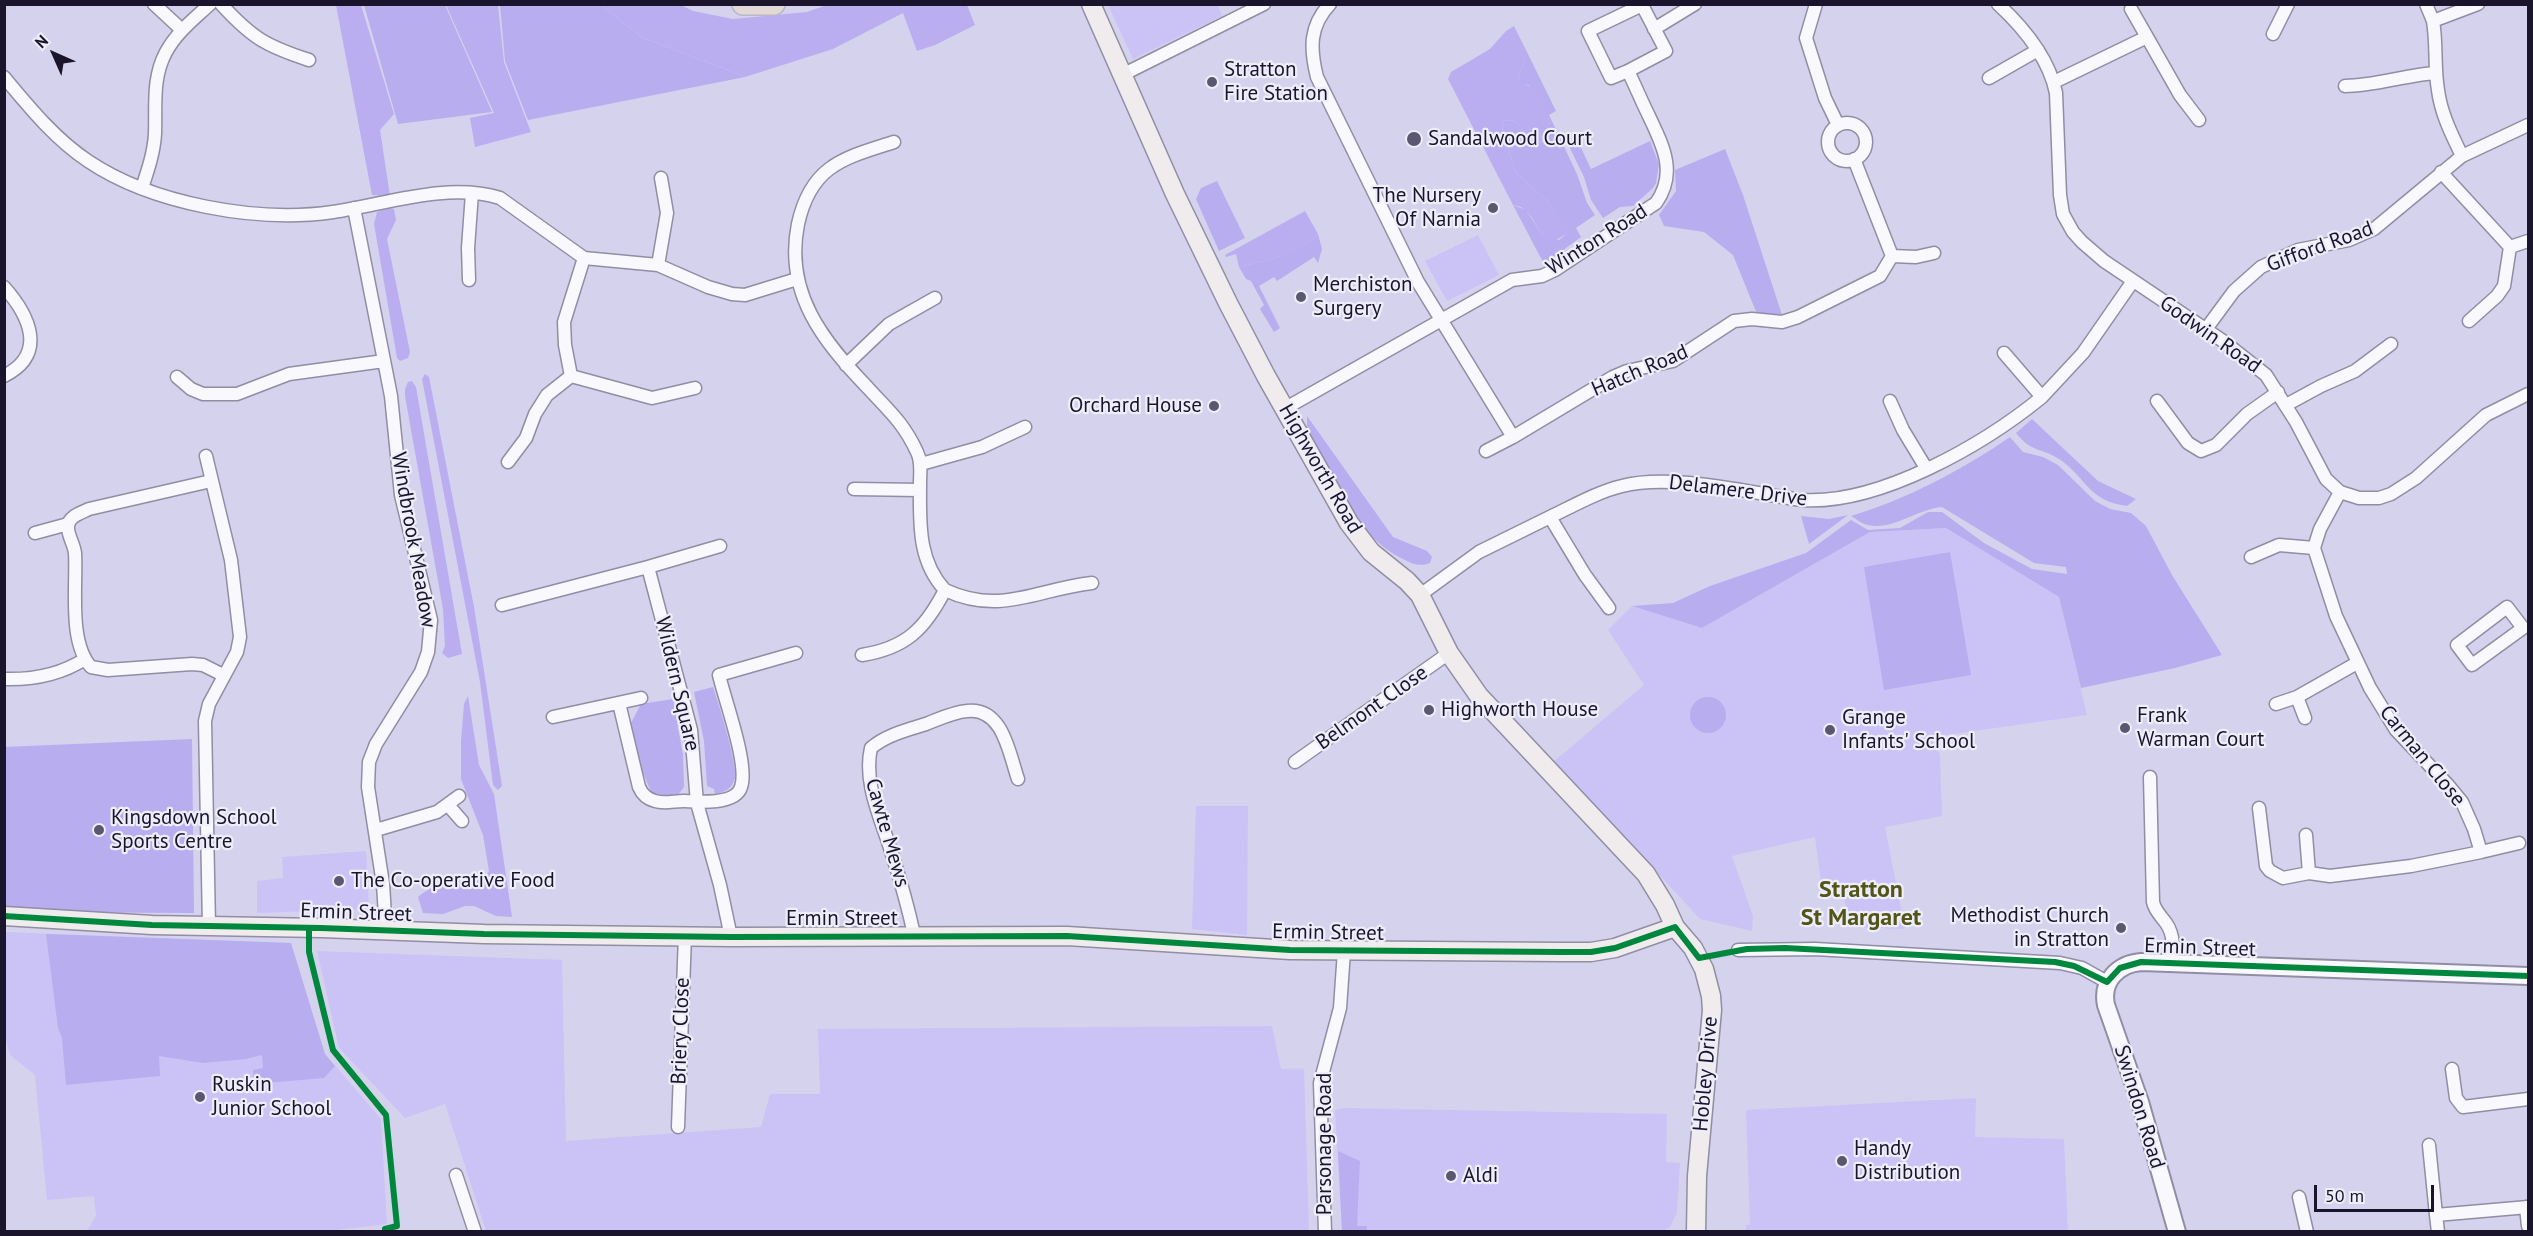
<!DOCTYPE html>
<html>
<head>
<meta charset="utf-8">
<style>
	body { margin:0 }
	#map { position:relative; width:2533px; height:1236px; overflow:hidden; background:#d5d2ee; font-family:"PT Sans",sans-serif }
	canvas { display:block }
	.frame { position:absolute; inset:0; border:6px solid #1a152c; pointer-events:none }
	.north { position:absolute; left:24px; top:24px; width:60px; height:60px; -webkit-text-stroke:4px #eeedfa; paint-order:stroke; rotate:315deg; font-size:16px; font-weight:700; line-height:24px; text-align:center; color:#1a152c }
	.north::after { content:''; display:block; margin:auto; width:21px; height:27px; background:#1a152c; clip-path:polygon(50% 0,100% 100%,50% 72%,0 100%) }
	.scale { position:absolute; left:2314px; top:1185px; width:120px; height:27px; box-sizing:border-box; border:3px solid #1a152c; border-top:0; padding-left:8px; font-size:18px; line-height:21px; white-space:nowrap; color:#1a152c; -webkit-text-stroke:4px #eeedfa; paint-order:stroke }
</style>
</head>
<body>
<div id="map">
<canvas width="2533" height="1236"></canvas>
<div class="frame"></div>
<div class="north">N</div>
<div class="scale">50 m</div>
</div>
<script>
const ctx = document.querySelector('canvas').getContext('2d');
ctx.lineJoin = 'round';
function fillPath(path, color) { ctx.fillStyle = color; ctx.fill(path, 'evenodd'); }
function stroke(path, color, width, dash) { ctx.strokeStyle = color; ctx.lineWidth = width; ctx.lineCap = dash ? 'butt' : 'round'; ctx.setLineDash(dash || []); ctx.stroke(path); }
function label(font, color, halo, rows, align = 'center') {
  ctx.font = font + ' "PT Sans",sans-serif'; ctx.lineWidth = 4.5; ctx.setLineDash([]); ctx.textBaseline = 'middle'; ctx.strokeStyle = halo; ctx.fillStyle = color; for (const [text, x, y, turn = 0] of rows) {
    ctx.save(); ctx.translate(x, y); ctx.rotate((+turn || 0) * Math.PI / 180); ctx.textAlign = isNaN(turn) ? turn : align; if (halo) ctx.strokeText(text, 0, 0); ctx.fillText(text, 0, 0); ctx.restore();
  }
}
const built = new Path2D(`
	M1108,5H1218L1222,16L1133,59Z
	M1478,235L1499,275L1447,301L1425,261Z
	M1946,528L2059,597L2087,715L1932,737L1940,755L1942,816L1885,827L1905,929L1853,927L1838,882L1821,883L1815,837L1732,856L1753,916L1752,931L1700,919L1597,807L1552,763L1644,685L1608,630L1632,606L1702,628L1870,532Z
	M1196,806H1248L1247,935L1192,929Z
	M366,851L369,909L257,913V881L283,878L282,857Z
	M5,932L291,943L325,1054L381,1119L387,1224L320,1232L87,1231L96,1216L94,1196L47,1200L35,1075L10,1055L5,1036Z
	M317,951L562,960L566,1141L761,1127L770,1094H820L818,1029L1272,1026L1281,1069H1304L1309,1231H486L445,1104L405,1118L339,1048Z
	M1976,1098L1975,1137L2064,1139L2068,1231H1735H1746V1225H1750L1746,1110Z
	M1343,1108L1667,1114L1666,1162L1680,1163L1677,1212L1670,1227L1663,1231H1342L1335,1110Z`);
const green = new Path2D(`
	M364,5H445L492,112L398,124Z
	M500,5H601L641,37L745,77L528,120L505,61Z
	M1526,50L1556,111L1549,115L1577,174L1587,203L1595,215L1576,228L1581,237L1544,264L1513,205L1526,210L1543,236L1559,240L1569,232L1548,202L1515,171L1502,127L1504,121L1510,120L1518,124L1532,141L1547,142L1550,124L1544,104L1529,85L1521,83L1518,78L1526,58Z
	M1574,133L1591,169L1650,141L1659,164L1656,183L1653,188L1633,206L1620,207L1603,218L1591,200L1584,177L1565,138Z
	M1725,149L1743,195L1782,315L1757,314L1733,255L1704,232L1664,226L1659,215L1676,191L1675,170Z
	M1217,181L1245,238L1219,251L1196,199L1201,188Z
	M1318,234L1322,249L1318,263L1314,257L1277,281L1274,277L1259,286L1280,328L1274,332L1260,309L1264,305L1251,281L1246,279L1239,267C1262,261 1303,254 1318,234Z
	M1307,416L1393,537L1427,551L1432,557L1430,563C1420,567 1412,564 1403,559C1354,535 1334,480 1310,434L1307,427Z
	M2032,419L2098,481L2136,499L2127,506C2088,501 2087,478 2059,459C2040,447 2032,453 2016,433Z
	M2010,437L2023,452L2043,457L2058,465L2095,501L2110,509L2131,513L2146,526L2172,575L2222,655L2175,668L2081,688L2059,597L1946,528L1870,532L1702,628L1632,606L1673,603L1710,586L1806,553L1851,520L1868,530L1900,528L1928,512H1942L1984,543L2032,569L2067,574L2066,567L2034,563L1942,507C1917,509 1892,531 1868,525C1862,524 1855,518 1851,516C1905,500 1964,469 2010,437Z
	M1848,515L1809,544L1801,516L1829,519Z
	M1950,552L1971,675L1884,690L1864,567Z
	M713,687C718,701 738,766 735,778C732,789 725,792 715,794L714,789L707,786L704,741L694,692Z
	M1690 715a18 18 0 1 1 36 0a18 18 0 1 1-36 0Z
	M673,699L683,755L684,787L678,795H660L651,792L642,770L631,723L641,704Z
	M192,739L194,913L5,912L4,747Z
	M46,934L291,943L325,1054L335,1066L324,1078L254,1084L253,1070L263,1068L262,1055L246,1059L203,1063L159,1056L160,1076L66,1085L62,1038L58,1028Z`);
const forest = new Path2D(`
	M336,5H361L394,114L380,130L390,196L372,195Z
	M446,5H498L504,62L531,132L475,147L470,118L494,113Z
	M601,5H681L693,11L733,19L807,12L827,5H967L975,25L935,45L917,51L903,13L833,49L745,77L641,37Z
	M1514,26L1526,50V58L1518,78C1523,85 1531,85 1537,91C1547,101 1550,125 1552,138L1547,142L1532,141L1518,124L1510,120L1504,121L1502,127L1515,171L1548,202L1570,232L1551,243C1535,233 1534,207 1513,205L1448,79L1451,72L1490,49L1506,31Z
	M391,208L394,209L396,220L387,239L410,352L408,358L400,361L397,358L374,224L377,212Z
	M1305,211L1318,234C1304,254 1262,261 1239,267L1236,254L1226,257L1225,255Z
	M425,374L429,377L474,607L502,786L498,790L493,785L480,682L422,379Z
	M412,381L416,387L462,654L448,658L442,653L445,646L443,609L405,396V389L408,382Z
	M468,696L479,765L494,794L512,917L496,916L474,906H465L443,914L423,913L418,897C426,889 442,884 454,882C468,879 479,886 489,871L483,835L461,779V741L464,704Z
	M1338,1151L1360,1161L1357,1226H1367V1230L1457,1231H1342Z`);
const minor = new Path2D(`
	M154,4L182,30
	M221,4C252,38 266,46 309,60
	M1330,4C1309,26 1310,49 1317,77L1418,282L1513,437L1613,377L1627,371L1673,361L1734,321L1752,319L1782,322L1798,317L1880,276L1892,256L1854,159
	M1816,4L1806,38L1825,98L1838,125
	M1998,4C2024,28 2049,58 2056,93L2060,195L2063,214L2073,232L2082,242L2104,261L2223,341L2266,375L2296,422L2326,479L2340,492L2359,498H2379L2391,494L2416,478L2486,415L2528,394
	M2426,4L2433,21
	M2131,9L2147,37
	M1654,29L1695,4
	M2273,34L2288,4
	M1122,75L1264,4
	M4,77C29,107 55,139 88,161C152,204 257,223 333,212C387,204 447,182 500,198L584,258L658,265L708,287L732,294L745,295L797,279
	M1989,78L2038,50
	M2054,82L2147,37L2180,95L2199,120
	M2345,86C2375,86 2405,75 2436,73
	M1828 142a19 19 0 1 1 38 0a19 19 0 1 1-38 0Z
	M2462,156C2452,135 2441,114 2438,90C2434,67 2437,44 2433,21L2478,4
	M2441,172L2510,247L2528,241
	M142,188C148,170 154,152 155,134C156,105 152,78 166,52C177,32 194,19 210,4
	M354,208L391,396L401,495L431,620L428,652L421,672L376,744L369,762L368,787L383,884L386,931
	M1892,256L1916,257L1934,253
	M658,265L667,213L661,178
	M469,280L468,248L472,193
	M4,287C29,315 48,354 4,376
	M2469,321L2497,296L2504,286L2510,247
	M2206,329L2234,291L2261,267L2298,250L2349,240L2374,229L2462,156L2528,125
	M2004,353L2042,397L2083,353L2133,281
	M846,365L889,324L935,298
	M571,376L652,398L695,388
	M177,377L191,389L203,394H237L289,374L384,361
	M1890,401L1903,430L1926,468
	M2157,401L2188,443L2201,451L2216,445L2247,414L2278,392
	M2286,405L2321,386L2355,371L2391,344
	M1284,409L1512,280L1542,276L1555,270L1656,203C1678,172 1662,144 1648,114C1641,100 1635,85 1628,71L1611,78L1588,31L1642,5L1666,51L1628,71
	M1486,451L1513,437
	M206,456L231,560L240,637L237,652L209,704L205,721L209,927
	M508,462L526,438L535,414L547,395L571,376L565,345L564,322L584,258
	M921,464L982,447L1025,427
	M211,481L89,509C81,513 69,516 68,526C67,534 74,544 75,553C77,585 68,642 91,667L108,670L192,664L203,665L223,675
	M854,489L920,490
	M35,533L68,524
	M720,546L648,567L691,730L697,803L720,885L731,937
	M2251,557L2279,545L2314,548
	M945,590C1001,616 1037,589 1092,583
	M1420,595L1479,552L1550,517
	M502,605L648,567
	M2507,607L2523,628L2472,665L2457,645Z
	M1609,608L1585,575L1550,517C1573,506 1597,492 1622,486C1671,473 1750,493 1802,500C1879,505 1983,445 2042,397
	M862,655C906,648 925,629 945,590C917,560 920,521 920,483C920,472 922,462 917,452C903,422 889,411 868,388C823,341 784,293 798,224C811,165 844,158 894,142
	M4,679C34,680 60,675 85,659
	M619,703L639,787C642,794 647,799 655,801C664,804 674,801 683,801C698,802 736,805 741,787C749,765 725,701 719,675L796,653
	M2276,704L2297,697
	M553,717L641,698
	M2305,718L2297,697L2357,663
	M1295,762L1449,653
	M2150,777L2153,902C2155,911 2161,916 2166,923C2175,936 2173,949 2171,963
	M448,805L462,821
	M2259,808L2266,866L2270,871L2283,878L2309,873L2330,876L2411,866L2481,852L2474,829L2462,802L2448,785L2396,730L2370,688L2336,616L2314,548L2320,529L2340,492
	M376,830L437,812L459,796
	M2306,835L2309,873
	M2481,852L2519,843
	M914,935C908,906 900,879 891,851C881,819 863,782 871,748C886,735 907,730 926,724C939,719 953,712 967,711C1003,707 1009,753 1018,779
	M1738,950L1815,949L2060,963L2082,968L2107,982
	M2452,1069L2456,1098L2463,1107L2528,1099
	M678,1127L685,935
	M2429,1145L2436,1215L2528,1207
	M456,1175L475,1232
	M2299,1197L2307,1232
	M2526,1207L2528,1226
	M2436,1215L2438,1232
	M1325,1232L1320,1083L1340,1008L1344,951`);
const tertiary = new Path2D(`
	M2177,1232L2140,1102L2106,1005C2101,981 2118,964 2141,962L2528,976`);
const secondary = new Path2D(`
	M1091,4L1175,194L1228,303L1266,376L1349,523L1371,552L1407,581L1420,595L1449,653L1479,696L1646,874L1665,905L1675,927L1693,948L1704,969L1711,996L1712,1010L1697,1176L1696,1232
	M4,916L152,925L321,928L484,934L731,937L1067,936L1290,950L1561,952H1591L1615,948L1675,927`);
const trunk = new Path2D(`
	M743,4H774`);
const cycleway = new Path2D(`
	M4,916L152,925L321,928L484,934L731,937L1067,936L1290,950L1561,952H1591L1615,948L1675,927L1699,958L1747,949L1785,948L2055,962L2074,966L2107,982L2120,968L2141,962L2528,976
	M309,928V952L333,1050L386,1115L397,1226L385,1229L386,1232`);
const markers = [
	[1212,82,6,"#5b5770"],
	[1414,139,8,"#5b5770"],
	[1493,208,6,"#5b5770"],
	[1301,297,6,"#5b5770"],
	[1214,406,6,"#5b5770"],
	[1429,710,6,"#5b5770"],
	[2125,728,6,"#5b5770"],
	[1830,730,6,"#5b5770"],
	[99,830,6,"#5b5770"],
	[339,881,6,"#5b5770"],
	[2121,928,6,"#5b5770"],
	[200,1097,6,"#5b5770"],
	[1842,1161,6,"#5b5770"],
	[1451,1176,6,"#5b5770"]
];
const poiNames = [
	["Stratton",1224,70],
	["Fire Station",1224,94],
	["Sandalwood Court",1428,139],
	["The Nursery",1481,196,"right"],
	["Of Narnia",1481,220,"right"],
	["Merchiston",1313,285],
	["Surgery",1313,309],
	["Orchard House",1202,406,"right"],
	["Highworth House",1441,710],
	["Frank",2137,716],
	["Warman Court",2137,740],
	["Grange",1842,718],
	["Infants' School",1842,742],
	["Kingsdown School",111,818],
	["Sports Centre",111,842],
	["The Co-operative Food",351,881],
	["Methodist Church",2109,916,"right"],
	["in Stratton",2109,940,"right"],
	["Ruskin",212,1085],
	["Junior School",212,1109],
	["Handy",1854,1149],
	["Distribution",1854,1173],
	["Aldi",1463,1176]
];
const streetNames = [
	["Winton Road",1597,240,-32],
	["Gifford Road",2320,247,-20],
	["Godwin Road",2210,335,35],
	["Hatch Road",1640,371,-23],
	["Highworth Road",1320,469,60],
	["Delamere Drive",1738,491,7],
	["Windbrook Meadow",413,540,80],
	["Wildern Square",677,684,77],
	["Belmont Close",1372,708,-35],
	["Carman Close",2422,756,51],
	["Cawte Mews",887,833,74],
	["Ermin Street",356,913,2],
	["Ermin Street",842,919],
	["Ermin Street",1328,933,1],
	["Ermin Street",2200,948,2],
	["Briery Close",681,1031,-88],
	["Hobley Drive",1706,1074,-85],
	["Swindon Road",2139,1107,73],
	["Parsonage Road",1325,1144,-90]
];
const quarterNames = [
	["Stratton",1861,890],
	["St Margaret",1861,918]
];
fillPath(built, '#cbc3f6');
fillPath(green, '#b8adef');
fillPath(forest, '#baaef1');
stroke(minor, '#908da4', 15);
stroke(tertiary, '#908da4', 20);
stroke(secondary, '#908da4', 21);
stroke(trunk, '#bab8c6', 24);
stroke(minor, '#f9f8fc', 12);
stroke(tertiary, '#f9f8fc', 16);
stroke(secondary, '#f0ecee', 18);
stroke(trunk, '#e2d8d6', 21);
stroke(cycleway, '#00873e', 6);
for (const [x, y, r, color] of markers) { const dot = new Path2D(); dot.arc(x, y, r, 0, 2 * Math.PI); ctx.fillStyle = color; ctx.fill(dot); stroke(dot, '#eeedfa', 2); }
label('21px', '#1a152c', '#eeedfa', poiNames, 'left');
label('21px', '#1a152c', '#eeedfa', streetNames);
label('bold 24px', '#525418', '#eeedfa', quarterNames);
</script>
</body>
</html>
